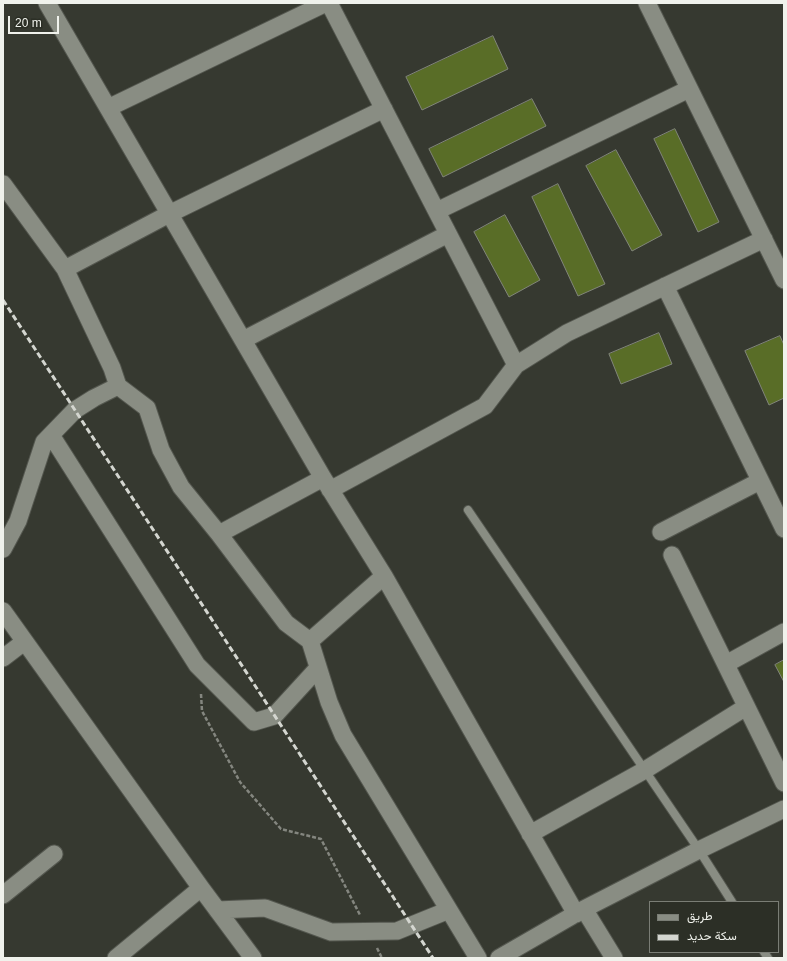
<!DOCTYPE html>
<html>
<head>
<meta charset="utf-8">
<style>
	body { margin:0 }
	#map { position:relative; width:787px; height:961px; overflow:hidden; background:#363930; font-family:Helvetica,Vazirmatn,sans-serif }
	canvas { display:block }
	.frame { position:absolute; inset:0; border:4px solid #f0f2ec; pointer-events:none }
	.legend { position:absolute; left:649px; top:901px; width:130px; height:52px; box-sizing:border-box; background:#2c2f26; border:1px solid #7a7d75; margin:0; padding:5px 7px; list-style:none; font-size:12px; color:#f0f2ec }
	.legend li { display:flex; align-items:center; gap:8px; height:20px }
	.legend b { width:20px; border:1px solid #7a7d75 }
	.scale { position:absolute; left:8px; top:16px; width:51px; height:18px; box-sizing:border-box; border:2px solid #f0f2ec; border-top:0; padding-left:5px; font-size:12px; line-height:14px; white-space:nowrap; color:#f0f2ec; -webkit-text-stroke:3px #2c2f26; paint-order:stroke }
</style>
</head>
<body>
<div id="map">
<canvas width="787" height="961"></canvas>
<div class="frame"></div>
<ul class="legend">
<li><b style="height:5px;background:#898d83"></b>طريق</li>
<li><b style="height:5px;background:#d4d6d0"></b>سكة حديد</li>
</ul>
<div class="scale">20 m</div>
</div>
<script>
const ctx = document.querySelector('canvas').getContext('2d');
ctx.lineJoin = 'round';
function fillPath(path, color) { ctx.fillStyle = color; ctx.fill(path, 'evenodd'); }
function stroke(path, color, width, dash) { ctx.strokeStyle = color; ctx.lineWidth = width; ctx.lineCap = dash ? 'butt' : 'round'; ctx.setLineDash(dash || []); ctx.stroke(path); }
const building = new Path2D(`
	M493,36L508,69L422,110L406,77Z
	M532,99L546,126L443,177L429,149Z
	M675,129L719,222L698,232L654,139Z
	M616,150L662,235L632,251L586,166Z
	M558,184L605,284L578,296L532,197Z
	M505,215L540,280L509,297L474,232Z
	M659,333L672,364L621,384L609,354Z
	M780,336L784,345V398L769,405L745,351Z
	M784,660V682L775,665Z`);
const path = new Path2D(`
	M201,694L202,711L240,782L281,829L321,839L360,915
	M377,948L382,958`);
const service = new Path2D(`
	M468,510L699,850L732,902
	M764,952L768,958`);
const minor = new Path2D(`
	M47,3L323,478L384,576L576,914
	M329,3L516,365
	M647,3L784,280
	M108,108L326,3
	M3,184L65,269L169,214L384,109
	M437,211L689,89
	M665,286L784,529
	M243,340L448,234
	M118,386L147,408L161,450L181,487L219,534L323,478
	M51,435L197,665L254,722L274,716L318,668
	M330,490L485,406L516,365L567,333L764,239
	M661,532L760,481
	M219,534L286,623L310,641L384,576
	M3,549L18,521L44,442L75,410L94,398L118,386L112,368L65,269
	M672,555L784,783
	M3,611L201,888L253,958
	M310,641L329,702L343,735L478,958
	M3,658L24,642
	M726,664L784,632
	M530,834L645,770L746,707
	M3,895L54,854
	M584,909L614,958
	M217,910L265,908L331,932L397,931L449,910
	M116,958L201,888
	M499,958L584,909L699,850L784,809`);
const rail = new Path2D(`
	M3,300L433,958`);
fillPath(building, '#596d27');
stroke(building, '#81857a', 1);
stroke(service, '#54574f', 10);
stroke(minor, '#54574f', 19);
stroke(path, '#84867f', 2.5, [4, 2]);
stroke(service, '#898d83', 8);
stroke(minor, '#898d83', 17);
stroke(rail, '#d4d6d0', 3, [6, 3]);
</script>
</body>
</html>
